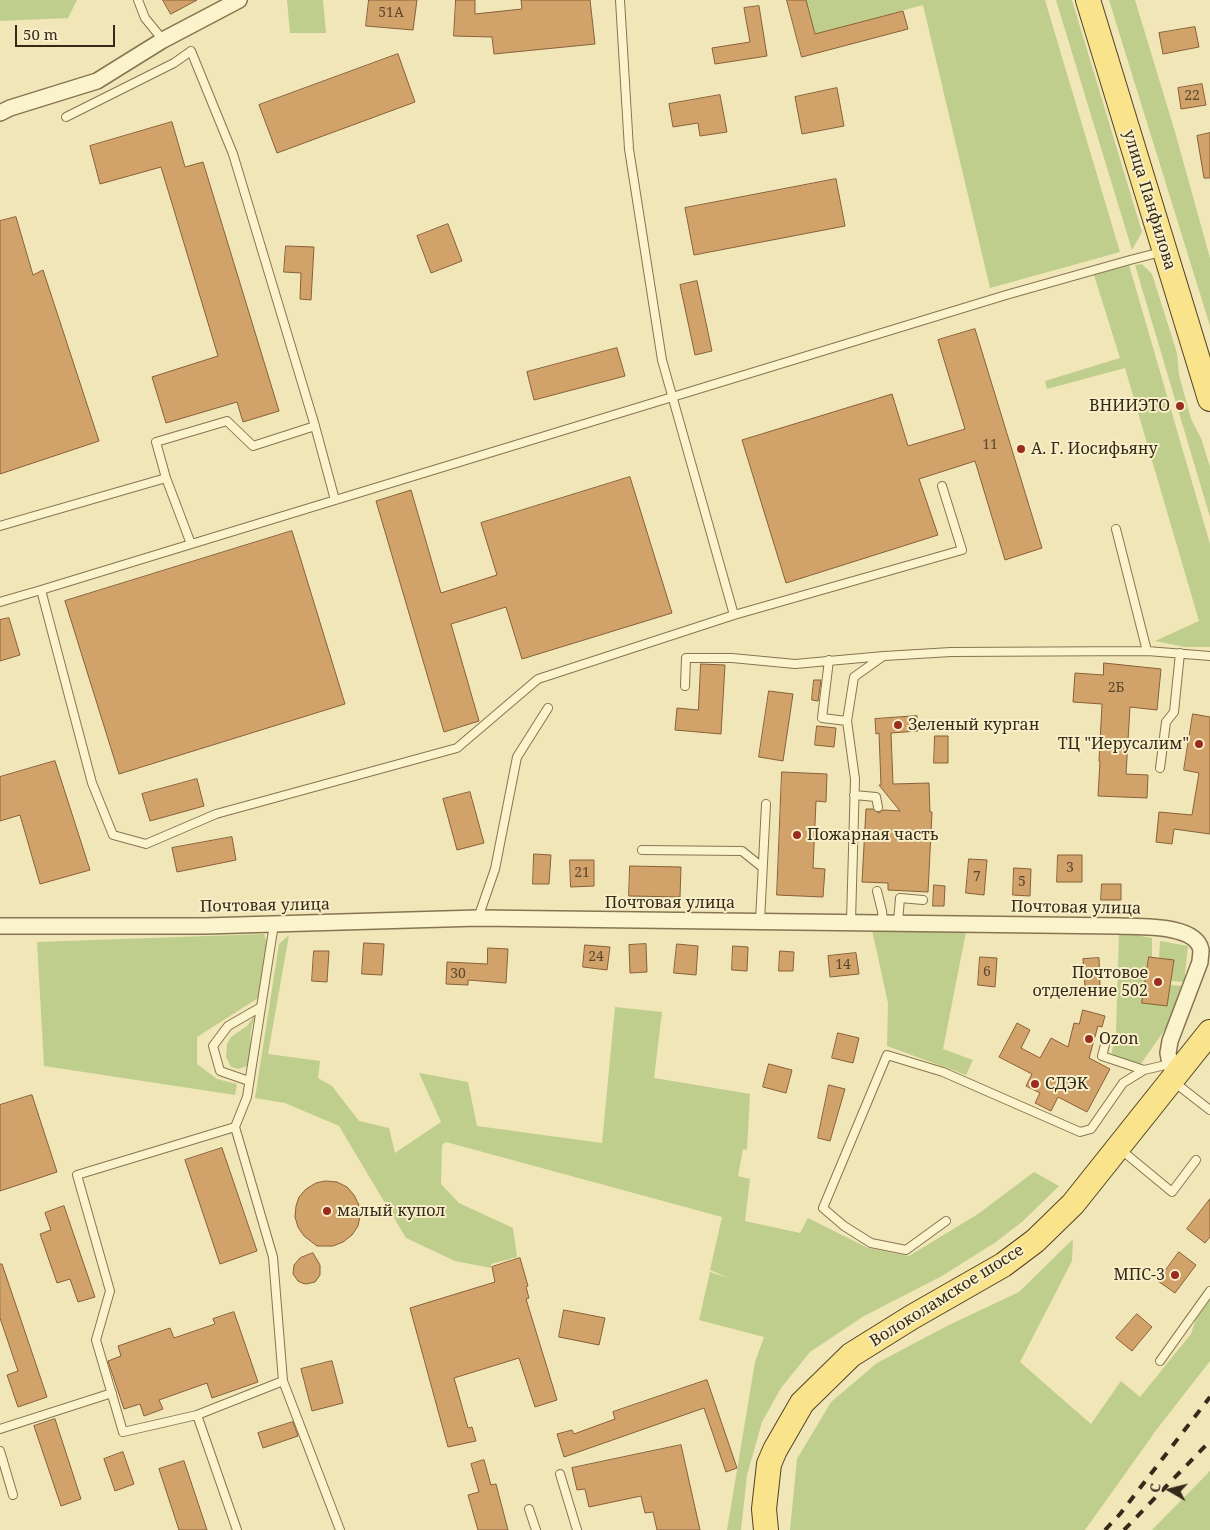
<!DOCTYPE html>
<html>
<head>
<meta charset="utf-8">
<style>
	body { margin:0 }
	#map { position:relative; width:1210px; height:1530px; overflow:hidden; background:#f0e6b8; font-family:"Noto Serif",serif }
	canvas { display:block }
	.north { position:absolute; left:1145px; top:1465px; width:50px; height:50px; -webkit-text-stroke:4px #f8efc8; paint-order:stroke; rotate:278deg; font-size:14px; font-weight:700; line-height:20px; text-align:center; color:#352a19 }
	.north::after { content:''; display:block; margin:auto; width:18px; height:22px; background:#352a19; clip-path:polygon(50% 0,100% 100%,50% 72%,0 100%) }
	.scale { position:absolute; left:15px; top:25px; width:100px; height:22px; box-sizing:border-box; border:2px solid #352a19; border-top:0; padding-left:6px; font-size:15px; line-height:18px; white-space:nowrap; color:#352a19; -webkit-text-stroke:4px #f8efc8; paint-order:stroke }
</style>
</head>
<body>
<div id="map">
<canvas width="1210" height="1530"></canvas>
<div class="north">С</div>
<div class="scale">50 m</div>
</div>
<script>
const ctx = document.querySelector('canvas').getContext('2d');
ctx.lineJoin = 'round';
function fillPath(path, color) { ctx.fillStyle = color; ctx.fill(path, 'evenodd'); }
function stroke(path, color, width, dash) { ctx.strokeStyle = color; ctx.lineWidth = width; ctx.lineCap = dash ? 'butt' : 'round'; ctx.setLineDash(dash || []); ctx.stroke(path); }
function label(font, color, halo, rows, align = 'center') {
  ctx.font = font + ' "Noto Serif",serif'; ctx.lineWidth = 4; ctx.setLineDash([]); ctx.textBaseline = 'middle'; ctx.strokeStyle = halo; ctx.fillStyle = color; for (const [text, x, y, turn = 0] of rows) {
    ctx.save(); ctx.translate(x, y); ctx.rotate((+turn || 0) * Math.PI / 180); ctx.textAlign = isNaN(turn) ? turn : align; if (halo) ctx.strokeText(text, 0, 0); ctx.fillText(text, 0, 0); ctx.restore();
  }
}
const green = new Path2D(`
	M0,0H77L68,18L0,21Z
	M287,0H323L326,33H290Z
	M806,0H1045L1120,252L990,288L923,5L815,34Z
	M1056,0H1072L1142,232L1132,250Z
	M1109,0H1135L1175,132L1210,258V326Z
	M1142,264L1152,274L1177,353L1179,375L1191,419L1201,438L1210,467V517L1135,265Z
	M1129,265L1210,544V647H1185L1155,641L1199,621L1125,368L1047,389L1045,381L1120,358L1094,275Z
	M893,929L966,932L943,1049L973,1060L966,1075L887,1046L888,1003L872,930Z
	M1119,932L1152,938V957H1149L1143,1002L1167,1006L1170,985L1183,986L1169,1024L1140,1065L1111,1055L1116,1033Z
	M264,934L267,943L258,998L197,1037V1064L217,1079L237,1084L235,1095L44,1066L37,942Z
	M289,935L268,1054L320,1061L318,1078L332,1086L359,1121L389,1128L395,1153L441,1122L419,1073L468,1082L477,1126L602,1143L615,1007L662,1012L654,1078L750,1094L747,1150L743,1149L738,1176L750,1179L745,1221L800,1233L808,1218L868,1248L909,1256L978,1214L1034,1172L1059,1186L1023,1221L996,1242L942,1276L864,1316L810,1352L781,1388L762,1422L747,1475L741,1530H727L755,1362L764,1337L699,1320L710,1272L729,1278L710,1270L722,1217L446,1142L442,1145L441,1184L459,1203L513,1228L517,1257L491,1264V1268L455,1261L406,1238L339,1126L285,1103L255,1098L279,944Z
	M1160,941L1188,946L1184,982L1171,981L1174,960L1159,958Z
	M255,1015C254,1020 252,1025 251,1030C249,1044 254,1052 247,1066L239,1069L231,1067L226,1057L227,1044L231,1037L247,1026Z
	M1073,1239L1072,1261L1020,1362L1091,1424L1121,1381L1140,1397L1191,1334L1197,1315L1210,1298V1361L1157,1429L1085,1530H790L797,1459L831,1402L877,1363L947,1326L1019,1292Z
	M1210,1471V1530H1152Z`);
const building = new Path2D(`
	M163,0H197L171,14Z
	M369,0H417L413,30L366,26Z
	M456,0H475V14L522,9L521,0H590L595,44L494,54L492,37L454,36Z
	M787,0H806L815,34L903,11L908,29L802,57Z
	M759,6L767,56L715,64L712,48L750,42L744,8Z
	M1195,27L1199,47L1163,54L1159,33Z
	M398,54L415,102L277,153L259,105Z
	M1202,84L1206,105L1181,109L1178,88Z
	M837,88L844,126L802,134L795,97Z
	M720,95L727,132L700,136L698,123L673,127L669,104Z
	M172,122L185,167L203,162L279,411L243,422L237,402L166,423L152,377L218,356L161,167L100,184L90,146Z
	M1210,133V178H1204L1197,136Z
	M836,179L845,226L694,255L685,208Z
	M16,217L33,275L43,270L99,441L0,474V221Z
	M448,224L462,261L431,273L417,236Z
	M286,246L314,247L311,300L300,299L301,273L284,272Z
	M697,281L712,351L695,355L680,285Z
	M975,329L1042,548L1005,560L975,461L919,479L938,535L786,583L742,440L892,394L908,446L965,429L938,340Z
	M617,348L625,376L534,400L527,372Z
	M630,477L672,613L522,659L506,607L451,624L479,721L444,732L376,501L411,490L441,593L497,575L481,523Z
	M292,531L345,704L119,774L65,601Z
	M9,618L20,655L0,661V620Z
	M1104,663L1161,669L1157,710L1130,707L1126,774L1148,775L1147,798L1098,796L1100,761H1099L1102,704L1073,702L1075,673L1103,675Z
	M701,664L725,665L721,734L675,730L677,708L698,710Z
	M814,680H821L818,701L812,700Z
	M769,691L793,694L783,761L759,757Z
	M1193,714L1210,717V834L1174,829L1172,844L1156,842L1159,812L1192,815L1199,773L1184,770Z
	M917,716L918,731L891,733L893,784L929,783L930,812H932L928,892L888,890V883L862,882L866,809H873L879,813L883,810L900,811L879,785H881L879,733L876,734L875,719Z
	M817,726L836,728L834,747L815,745Z
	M935,736H948V763H934Z
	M55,761L90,870L40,884L20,815L0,821V777Z
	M782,772L827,774L826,802L816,801L813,868L825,869L823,897L777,895Z
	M197,779L204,806L150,821L142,794Z
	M470,792L484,843L457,850L443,799Z
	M232,837L236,860L177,872L172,848Z
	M534,854L551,855L549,884H533Z
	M1058,855H1082V882H1057Z
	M969,859L987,860L984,895L966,893Z
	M570,860H594V886L571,887Z
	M630,866L681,867L680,897L629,896Z
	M1014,868L1031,869L1030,896L1013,895Z
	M1102,884H1121V900H1101Z
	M934,885L945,886L944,906H933Z
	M364,943L384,944L382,975L362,974Z
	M646,944L647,972L630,973L629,945Z
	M677,944L698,946L696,975L674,973Z
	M585,945L610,947L607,970L583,967Z
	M733,946L748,947L747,971L732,970Z
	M488,948L508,949L506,983L468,980V985L446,984L447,962L487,964Z
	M314,951H329L327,982L312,981Z
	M780,951L794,952L793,971H779Z
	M856,953L859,974L830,977L828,956Z
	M980,957L997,958L995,987L978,985Z
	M1149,957L1174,960L1167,1006L1142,1003Z
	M1099,958L1100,986L1085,987L1083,959Z
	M1083,1010L1105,1016L1102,1027L1098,1026L1089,1058L1110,1069L1087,1112L1058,1097L1051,1111L1035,1103L1040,1093L1026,1086L1032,1074L999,1057L1017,1023L1030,1030L1021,1048L1040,1058L1051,1038L1068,1047L1074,1023L1079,1024Z
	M838,1033L859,1038L853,1063L832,1058Z
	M769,1064L792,1070L786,1093L763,1087Z
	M829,1085L845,1089L830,1141L818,1138Z
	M32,1095L57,1172L0,1191V1105Z
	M222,1148L257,1251L220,1264L185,1160Z
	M326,1181L337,1182L347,1187L354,1195L359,1205L360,1216L358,1226L352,1235L343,1242L333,1246H317L304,1236L298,1227L295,1217L296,1206L299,1197L306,1189L316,1183Z
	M1210,1199V1237L1205,1243L1187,1229Z
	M64,1206L95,1297L78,1302L70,1279L57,1283L40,1234L51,1230L45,1213Z
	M1179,1252L1196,1265L1175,1293L1158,1281Z
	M313,1253L320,1265V1275L315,1282L306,1284L302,1283L298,1281L293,1274L294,1265L300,1258Z
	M520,1258L528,1286L526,1287L529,1298L526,1299L557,1400L535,1407L519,1358L454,1378L468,1428L472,1427L476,1441L448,1447L410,1308L495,1282L492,1267Z
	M0,1264H2L47,1397L18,1407L7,1375L18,1371L0,1318Z
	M564,1310L605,1318L599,1345L559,1337Z
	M234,1312L258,1382L212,1398L207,1383L159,1400L163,1409L144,1416L140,1404L124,1409L108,1361L121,1356L118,1346L170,1328L174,1338L215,1324L213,1319Z
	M1137,1314L1152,1327L1132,1351L1116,1338Z
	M332,1361L343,1403L312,1411L301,1369Z
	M707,1380L737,1468L726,1472L704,1408L564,1457L557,1434L572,1430L574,1434L615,1419L613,1412Z
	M55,1419L81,1499L61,1506L34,1426Z
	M293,1422L298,1436L263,1448L258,1433Z
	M681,1445L700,1530H657L653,1512L645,1513L641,1496L589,1507L585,1489L577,1490L572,1468Z
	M123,1452L134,1484L115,1491L104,1459Z
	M484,1460L491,1485L496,1484L508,1530H478L468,1495L479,1492L471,1464Z
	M184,1461L207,1530H179L159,1469Z`);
const service = new Path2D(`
	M138,0L145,18L163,40
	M66,117L174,63L191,51L233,154L315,426
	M166,478L156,442L227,421L253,446L315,426L335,500
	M0,526L166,478L191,544
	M1116,529L1147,651
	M41,590L1006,295L1130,260L1161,252
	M0,602L41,590L92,783L113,835L146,844L216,814L457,748L538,679L734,615L662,360L629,149L620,0
	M734,615L962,550L942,486
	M829,660L822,718L847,721
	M685,686L686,658H732L795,664L884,656L951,652L1147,651L1210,656
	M1160,768L1166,722L1174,712L1180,653
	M854,795L876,797L878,807
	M642,850L742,851L762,867
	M877,891L882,911L883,922
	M478,918L495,869L517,757L548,708
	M760,921L766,804
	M851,921L855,779L847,721L854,677L882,657
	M898,922L900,898L923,900
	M1107,1037L1102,1056L1144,1070
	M249,1081L220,1071L213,1046L228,1026L261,1007
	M1174,1082L1210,1110
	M235,1127L247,1097L274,924
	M1120,1149L1172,1192L1196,1160
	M946,1221L906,1250L871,1243L844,1226L823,1208L887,1055L943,1072L1080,1132L1091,1129L1123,1083L1144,1070L1170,1064
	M1160,1361L1210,1291
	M197,1415L123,1432L96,1340L110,1291L77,1175L235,1127L273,1257L283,1381
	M0,1429L112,1393
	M0,1451L13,1495
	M560,1474L577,1530
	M529,1509L536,1530
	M237,1530L197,1415L283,1381L340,1530`);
const minor = new Path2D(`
	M0,113L10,108L97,81L163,40L239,0
	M0,926H205L478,918L1119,926C1140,927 1196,924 1201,950C1201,954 1200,959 1200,962L1170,1041L1168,1053L1170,1064L1179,1071`);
const primary = new Path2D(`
	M1088,0L1210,399
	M766,1530L764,1509L769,1464L775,1450L802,1403L851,1355L912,1317L1003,1265L1035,1241L1073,1204L1210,1032`);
const rail = new Path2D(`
	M1105,1530L1120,1514L1210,1397
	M1124,1530L1210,1441`);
const markers = [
	[1180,406,5,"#9a2c1f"],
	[1021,449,5,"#9a2c1f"],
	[898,725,5,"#9a2c1f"],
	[1199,744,5,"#9a2c1f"],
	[797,835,5,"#9a2c1f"],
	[1158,982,5,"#9a2c1f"],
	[1089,1039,5,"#9a2c1f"],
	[1035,1084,5,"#9a2c1f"],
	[327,1211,5,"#9a2c1f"],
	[1175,1275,5,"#9a2c1f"]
];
const numberNames = [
	["51А",391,13],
	["22",1192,96],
	["11",990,445],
	["2Б",1116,688],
	["3",1070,868],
	["21",582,873],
	["7",977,877],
	["5",1022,882],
	["24",596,957],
	["14",843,965],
	["6",987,972],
	["30",458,974]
];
const streetNames = [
	["улица Панфилова",1149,200,73],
	["Почтовая улица",670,903],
	["Почтовая улица",265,906,-1],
	["Почтовая улица",1076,908,1],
	["Волоколамское шоссе",947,1296,-32]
];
const poiNames = [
	["ВНИИЭТО",1170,406,"right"],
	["А. Г. Иосифьяну",1031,449],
	["Зеленый курган",908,725],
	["ТЦ \"Иерусалим\"",1189,744,"right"],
	["Пожарная часть",807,835],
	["Почтовое",1148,973,"right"],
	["отделение 502",1148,991,"right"],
	["Ozon",1099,1039],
	["СДЭК",1045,1084],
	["малый купол",337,1211],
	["МПС-3",1165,1275,"right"]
];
fillPath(green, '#bfce8c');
fillPath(building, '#d2a26b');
stroke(building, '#886037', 1);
stroke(service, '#877552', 10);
stroke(minor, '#877552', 18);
stroke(primary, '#544228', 26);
stroke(service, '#fbf3cb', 8);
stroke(minor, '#fbf3cb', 15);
stroke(primary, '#f9e38b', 24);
stroke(rail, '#352a19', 4, [9, 9]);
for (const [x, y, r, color] of markers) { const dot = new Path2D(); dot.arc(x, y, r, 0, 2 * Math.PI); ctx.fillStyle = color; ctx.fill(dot); stroke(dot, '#f8efc8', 2); }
label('14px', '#5c482e', null, numberNames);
label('16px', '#352a19', '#f8efc8', streetNames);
label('16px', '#352a19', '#f8efc8', poiNames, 'left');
</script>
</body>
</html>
